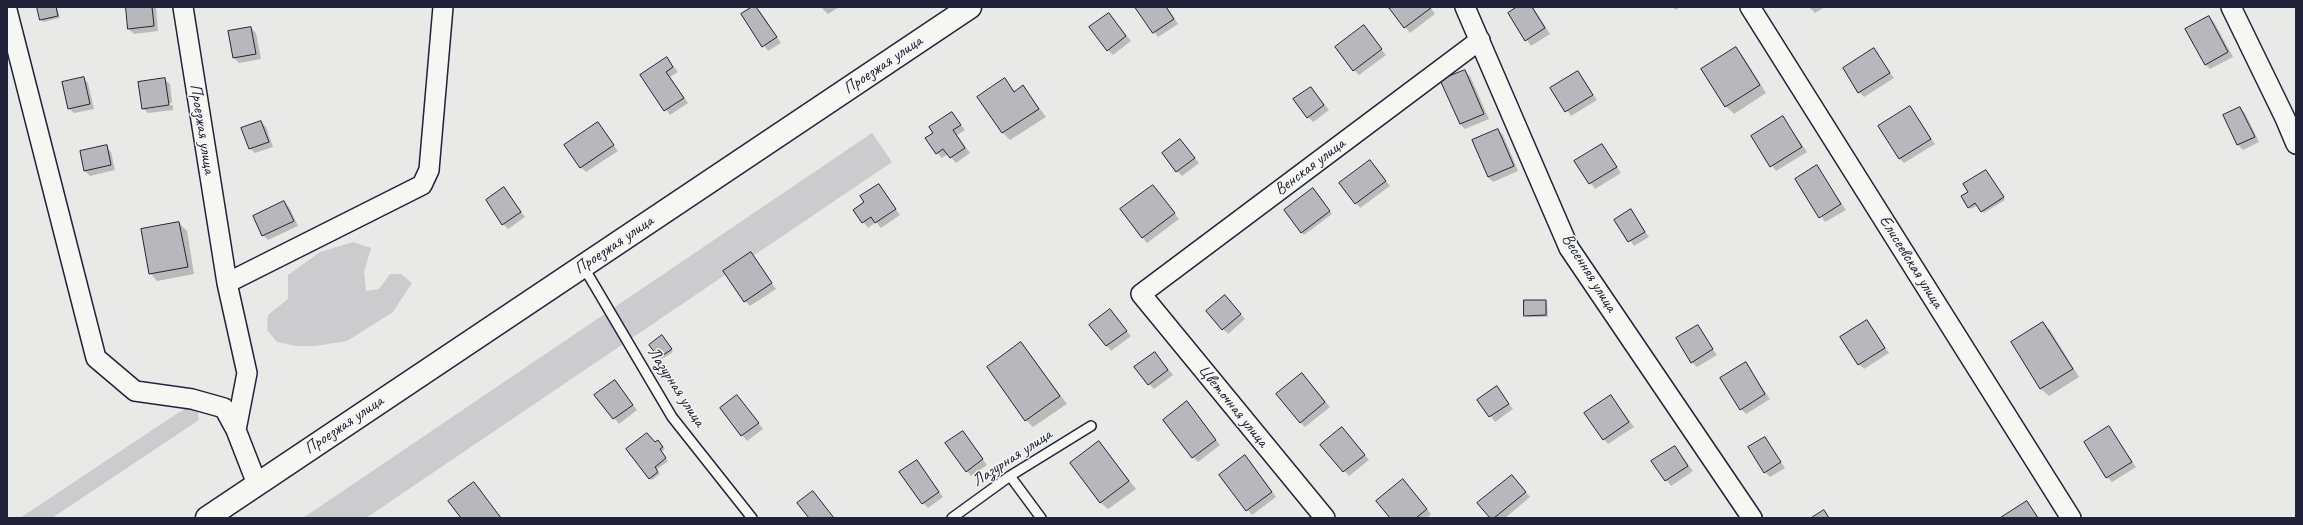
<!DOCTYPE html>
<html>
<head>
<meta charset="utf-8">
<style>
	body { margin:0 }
	#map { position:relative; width:2303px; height:525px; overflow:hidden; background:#e9e9e7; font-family:Caveat,sans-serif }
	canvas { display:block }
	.frame { position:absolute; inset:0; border:8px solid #22223b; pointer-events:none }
</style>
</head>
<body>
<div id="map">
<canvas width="2303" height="525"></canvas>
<div class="frame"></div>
</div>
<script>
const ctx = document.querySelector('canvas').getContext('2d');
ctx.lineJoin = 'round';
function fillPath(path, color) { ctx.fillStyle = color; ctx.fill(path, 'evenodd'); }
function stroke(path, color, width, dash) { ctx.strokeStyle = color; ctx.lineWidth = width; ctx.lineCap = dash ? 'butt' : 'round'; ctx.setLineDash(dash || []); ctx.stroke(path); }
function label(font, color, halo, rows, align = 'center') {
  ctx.font = font + ' Caveat,sans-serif'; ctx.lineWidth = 3; ctx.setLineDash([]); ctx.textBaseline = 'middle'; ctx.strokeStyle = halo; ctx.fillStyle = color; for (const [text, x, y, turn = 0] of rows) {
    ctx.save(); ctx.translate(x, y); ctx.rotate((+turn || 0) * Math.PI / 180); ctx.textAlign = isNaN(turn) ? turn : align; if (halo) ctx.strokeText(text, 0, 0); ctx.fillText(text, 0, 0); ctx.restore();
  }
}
const green = new Path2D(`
	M872,133L892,162L366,518H303Z
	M353,242L371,248L364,272L366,291L379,289L390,274H401L412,283L393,312L347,341L315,346H296L277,342L267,330L268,315L288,299V275L320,252Z
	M196,401L199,420L52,518H20Z`);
const shadow = new Path2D(`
	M40,7H57L60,18L43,22L41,19Z
	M127,7H156L158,31L134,34L129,29Z
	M754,7L760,11L781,43L768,51L742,15Z
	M821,7H839L828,14Z
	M1136,7H1167L1178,24L1158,37Z
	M1392,7H1430L1435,14L1410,33L1390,8Z
	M1519,7H1533L1550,34L1531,46L1509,13Z
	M1673,7H1680L1676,10Z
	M1809,7H1825L1815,13Z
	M1109,14L1131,41L1113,55L1108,50Z
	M2209,17L2214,22L2233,57L2210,69L2205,64Z
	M251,28L256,33L261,59L239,63L234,58Z
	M1368,32L1386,55L1359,75L1354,70Z
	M1735,48L1743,56L1766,93L1734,114L1726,106L1703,69Z
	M1874,50L1894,78L1864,97L1859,92Z
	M667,58L678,72L670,77L688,103L670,115L642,75Z
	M1465,71L1470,76L1489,119L1465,129L1460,124Z
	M1578,72L1597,100L1571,116L1552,88Z
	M83,78L88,83L94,109L74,113L69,108Z
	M164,79L170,84L172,103L146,107V109L173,105V110L148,113L143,108Z
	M1005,80L1015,92L1023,87L1046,117L1010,140L1003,133L979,97Z
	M1311,88L1329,110L1313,122L1308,117Z
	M1910,107L1935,144L1904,163L1899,158Z
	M2240,108L2245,113L2259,142L2243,150L2238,145L2224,116Z
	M952,113L965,130L957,135L970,153L956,163L948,154L942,158L937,153L934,133Z
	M1783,117L1807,152L1776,171L1752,136Z
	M261,122L266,127L273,147L255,153L250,148Z
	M598,123L618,151L586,172L581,167Z
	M1498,130L1503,135L1518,171L1493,182L1488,177Z
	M1180,140L1199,163L1182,176L1177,171Z
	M1602,145L1621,173L1595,189L1576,161Z
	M106,147L111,152L115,170L90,176L85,171Z
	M1370,161L1390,186L1360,208L1356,203Z
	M1817,167L1846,210L1825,222L1796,179Z
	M1986,171L2005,200L1984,213L1978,205L1971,209L1969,207V192Z
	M878,185L900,215L881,228L876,222L868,228L854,210L865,203Z
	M1153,186L1179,219L1147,243L1121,210Z
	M504,188L525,217L508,229L503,224Z
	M1316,192L1332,214L1304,235L1302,233Z
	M284,202L289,207L298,226L268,240L263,235Z
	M1631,211L1649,237L1634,246L1616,220Z
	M179,223L187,231L194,274L157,281L150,273Z
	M751,253L776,289L750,306L745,301Z
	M1229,301L1245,319L1228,334L1223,329Z
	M1545,301L1547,303L1548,317H1528L1525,315Z
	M1110,311L1131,336L1111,351L1091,325Z
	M1867,321L1889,353L1864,369L1859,364Z
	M2043,323L2050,330L2079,377L2049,396L2041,389L2012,342Z
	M1697,326L1717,355L1697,367L1692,362Z
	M664,339L673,352L662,359L651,345Z
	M1021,343L1067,404L1033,427L1026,420Z
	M1155,353L1173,375L1154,389L1149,384Z
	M1745,363L1770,399L1746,414L1741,409Z
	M1307,379L1330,407L1305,427L1300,422Z
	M614,381L637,410L619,424L596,395Z
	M1497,388L1513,409L1495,422L1479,400Z
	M1611,396L1634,427L1608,444L1604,439Z
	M742,401L763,429L747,441L721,408Z
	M1192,408L1220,445L1198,462L1193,457Z
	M2109,427L2136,467L2112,482L2107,477Z
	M962,432L987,465L971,476L967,471Z
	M1347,433L1369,460L1349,476L1322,445Z
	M1765,438L1785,468L1770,477L1765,472Z
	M658,441L665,449L661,452L668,461L656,470L660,474L652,480L649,478L655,444Z
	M1099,442L1136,489L1108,509L1100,502Z
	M1675,447L1693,471L1671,486L1653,462Z
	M917,461L943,497L928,508L923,503Z
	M1250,461L1276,497L1252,515L1220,475Z
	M1517,481L1530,497L1505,518H1491Z
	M1407,485L1431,514L1427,518H1392Z
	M2027,502L2039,518H2002Z`);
const building = new Path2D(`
	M37,7H56L58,16L40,20Z
	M126,7H152L154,26L128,29Z
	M752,7H756L777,37L762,47L741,14Z
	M1135,7H1166L1174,19L1153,33Z
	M1391,7H1430L1431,8L1404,28L1389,8Z
	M1517,7H1532L1545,28L1525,41L1508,13Z
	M1109,13L1126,36L1107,51L1089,27Z
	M2209,16L2228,52L2205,65L2185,29Z
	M1364,25L1382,49L1353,71L1335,47Z
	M251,27L256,54L233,58L228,31Z
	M1736,47L1760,85L1725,107L1701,69Z
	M1874,48L1890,73L1858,93L1843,68Z
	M667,57L673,67L666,72L684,98L664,111L640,75Z
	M1465,70L1484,114L1460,124L1440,80Z
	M1578,71L1593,95L1565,112L1550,88Z
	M84,77L90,104L68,109L62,82Z
	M165,78L169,105L142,109L138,82Z
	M1005,78L1014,92L1023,85L1039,109L1002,133L977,97Z
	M1311,87L1324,105L1307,118L1293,99Z
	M1910,106L1931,139L1899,159L1878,126Z
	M2240,107L2255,137L2237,145L2223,115Z
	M952,112L961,125L953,130L965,148L950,158L943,149L936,154L925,138L933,133L929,127Z
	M1783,116L1802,147L1770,167L1751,136Z
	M261,121L269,142L249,149L241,128Z
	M598,122L614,145L580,168L564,145Z
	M1498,129L1514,166L1488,177L1472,140Z
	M1180,139L1195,158L1176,172L1162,153Z
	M1602,144L1617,167L1589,184L1574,161Z
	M107,145L111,165L84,171L80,151Z
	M1370,160L1386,181L1355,204L1339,183Z
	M1817,165L1841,204L1819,218L1795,179Z
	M1986,170L2004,197L1981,212L1975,203L1968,208L1961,196L1968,192L1963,184Z
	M879,184L896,209L875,223L871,217L862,223L853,210L864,202L860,196Z
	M1153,185L1175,213L1142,238L1120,209Z
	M504,187L521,212L502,225L486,200Z
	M1313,188L1330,211L1301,233L1284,210Z
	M284,201L294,221L262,236L253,216Z
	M1631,209L1645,232L1628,242L1614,220Z
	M179,222L188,267L149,274L141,229Z
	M751,252L772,283L744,302L723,271Z
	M1225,295L1241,314L1222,330L1206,311Z
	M1524,300H1546V315L1524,316Z
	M1110,309L1127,331L1106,346L1089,325Z
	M1867,320L1885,348L1858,365L1840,337Z
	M2043,322L2073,369L2040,389L2011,342Z
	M1698,325L1713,349L1691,363L1676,338Z
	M662,335L672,349L659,358L649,345Z
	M1021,342L1060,396L1025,421L987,367Z
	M1155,352L1168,370L1148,385L1134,367Z
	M1746,362L1765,394L1740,410L1720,378Z
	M1302,373L1325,402L1300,423L1276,394Z
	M615,380L633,405L613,419L594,395Z
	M1497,386L1509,404L1489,417L1477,400Z
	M737,395L759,423L741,436L720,408Z
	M1611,395L1629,422L1603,440L1584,413Z
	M1187,401L1216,440L1192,458L1163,420Z
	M2109,426L2132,462L2106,478L2084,442Z
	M1342,427L1365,455L1343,472L1320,445Z
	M963,431L983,459L966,472L945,443Z
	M647,433L655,442L658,440L663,447L660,449L666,458L655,467L658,472L649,479L626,449Z
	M1765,437L1781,462L1764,473L1748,447Z
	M1099,441L1129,481L1100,503L1070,463Z
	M1675,446L1688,466L1665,481L1651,461Z
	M1245,455L1272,492L1246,511L1219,475Z
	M917,460L939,492L922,504L899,472Z
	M1512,475L1526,492L1494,518H1490L1477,503Z
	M1403,479L1427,509L1416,518H1390L1376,501Z
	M474,482L501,518H461L448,501Z
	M813,491L834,518H809L797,503Z
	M2027,501L2038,518H2000Z
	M1824,510L1829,518H1811Z`);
const service = new Path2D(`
	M583,266L672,417L752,518
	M1010,476L1041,518
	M952,518L1010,476L1091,426`);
const minor = new Path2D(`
	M183,7L227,283L247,373L236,430L257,484
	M1465,7L1569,248L1752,518
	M1750,7L2071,518
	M2231,7L2285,118L2296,144
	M7,10L96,358L135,391L192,399L224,408L236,430
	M227,283L422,185L429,170L443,7
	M1325,518L1141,294L1480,40`);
const primary = new Path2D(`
	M207,518L970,7`);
const streetNames = [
	["Проезжая улица",883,65,-34],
	["Проезжая улица",202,129,81],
	["Венская улица",1310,167,-37],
	["Проезжая улица",614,245,-34],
	["Елисеевская улица",1911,262,58],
	["Весенняя улица",1589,273,58],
	["Лазурная улица",676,387,57],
	["Цветочная улица",1233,406,51],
	["Проезжая улица",344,425,-34],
	["Лазурная улица",1012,458,-33]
];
fillPath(green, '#ccccce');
fillPath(shadow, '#0003');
fillPath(building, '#b8b8bc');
stroke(building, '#22223b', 1);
stroke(service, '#22223b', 12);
stroke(minor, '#22223b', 22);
stroke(primary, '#22223b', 25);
stroke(service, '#f6f6f2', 9);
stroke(minor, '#f6f6f2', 19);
stroke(primary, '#f6f6f2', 22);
label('17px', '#22223b', '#f6f6f2', streetNames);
</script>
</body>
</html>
